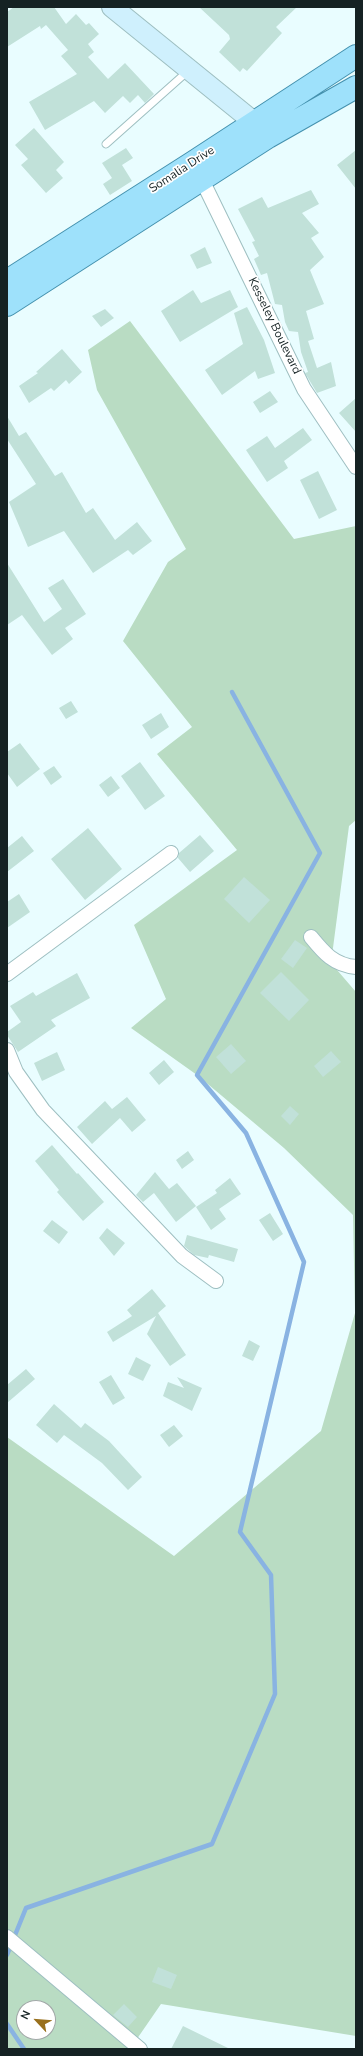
<!DOCTYPE html>
<html>
<head>
<meta charset="utf-8">
<style>
	body { margin:0 }
	#map { position:relative; width:363px; height:2056px; overflow:hidden; background:#e9fdff; font-family:"Nunito Sans",sans-serif }
	canvas { display:block }
	.frame { position:absolute; inset:0; border:8px solid #152223; pointer-events:none }
	.north { position:absolute; left:16px; top:2000px; width:40px; height:40px; box-sizing:border-box; background:#fff; border:1px solid #a1a7a7; border-radius:50%; rotate:296deg; font-size:11px; font-weight:700; line-height:16px; text-align:center; color:#152223 }
	.north::after { content:''; display:block; margin:auto; width:14px; height:18px; background:#99701d; clip-path:polygon(50% 0,100% 100%,50% 72%,0 100%) }
</style>
</head>
<body>
<div id="map">
<canvas width="363" height="2056"></canvas>
<div class="frame"></div>
<div class="north">N</div>
</div>
<script>
const ctx = document.querySelector('canvas').getContext('2d');
ctx.lineJoin = 'round';
function fillPath(path, color) { ctx.fillStyle = color; ctx.fill(path, 'evenodd'); }
function stroke(path, color, width, dash) { ctx.strokeStyle = color; ctx.lineWidth = width; ctx.lineCap = dash ? 'butt' : 'round'; ctx.setLineDash(dash || []); ctx.stroke(path); }
function label(font, color, halo, rows, align = 'center') {
  ctx.font = font + ' "Nunito Sans",sans-serif'; ctx.lineWidth = 3.5; ctx.setLineDash([]); ctx.textBaseline = 'middle'; ctx.strokeStyle = halo; ctx.fillStyle = color; for (const [text, x, y, turn = 0] of rows) {
    ctx.save(); ctx.translate(x, y); ctx.rotate((+turn || 0) * Math.PI / 180); ctx.textAlign = isNaN(turn) ? turn : align; if (halo) ctx.strokeText(text, 0, 0); ctx.fillText(text, 0, 0); ctx.restore();
  }
}
const green = new Path2D(`
	M130,321L294,539L356,526V820L349,826L331,963L356,992V2036L161,2004L130,2049H7V1437L174,1556L321,1431L355,1313L353,1215L284,1148L197,1075L131,1028L166,999L134,925L237,850L157,754L192,727L123,641L168,562L186,549L97,390L88,350ZM24,2008H48V2032H24Z`);
const stream = new Path2D(`
	M7,1955L26,1908L212,1844L275,1694L271,1575L240,1532L304,1262L246,1133L197,1075L320,853L232,692
	M7,2024L24,2049`);
const building = new Path2D(`
	M14,7H54L66,24L76,14L86,25L89,23L99,34L88,44L94,52L88,57L108,79L125,63L154,94L145,103L138,95L130,103L123,96L105,113L94,101L45,130L29,102L77,74L61,56L68,50L46,25L41,29L40,26L7,47V12Z
	M199,7H297L276,27L282,33L247,71L243,68L240,72L219,52L230,39L229,35Z
	M34,128L64,162L56,170L63,178L46,193L21,165L28,159L15,145Z
	M126,148L133,158L122,165L132,181L110,195L103,184L112,178L102,163Z
	M356,150V189L337,165Z
	M311,190L319,204L302,213L319,233L311,238L324,257L310,270L324,304L306,311L314,339L308,341L317,368L331,362L336,386L317,393L305,373L308,372L301,352L298,332L289,331L285,322L282,305L275,304L267,273L261,275L254,259L259,256L252,242L255,241L238,209L262,197L268,208Z
	M205,247L212,263L197,269L190,255Z
	M193,290L201,303L230,290L238,307L180,342L161,311Z
	M247,307L264,340L275,373L258,379L255,371L222,395L205,370L243,344L234,313Z
	M105,309L114,318L101,327L92,316Z
	M62,349L82,372L69,384L66,380L54,391L51,388L29,403L19,386L38,373L36,372Z
	M270,391L278,402L260,413L253,402Z
	M356,398V432L339,413Z
	M7,416L19,436L26,432L55,476L62,472L86,513L93,508L115,540L137,522L152,541L133,555L128,550L93,573L64,531L28,547L9,502L36,484L7,439Z
	M303,428L312,440L284,461L288,468L267,482L246,450L267,436L275,448Z
	M318,471L337,510L319,519L300,480Z
	M7,563L44,622L62,609L48,588L63,579L86,614L65,628L73,639L52,655L22,615L7,625Z
	M71,701L78,712L66,719L59,708Z
	M161,713L169,727L151,739L142,725Z
	M20,743L40,769L17,787L7,773V752Z
	M140,762L165,796L145,810L121,776Z
	M54,766L62,777L51,785L43,773Z
	M111,776L120,788L108,797L99,785Z
	M88,828L122,869L85,900L51,859Z
	M200,835L214,851L190,872L178,858L179,853Z
	M22,836L34,851L7,872V848Z
	M244,877L270,900L249,923L224,899Z
	M19,894L30,912L7,928V902Z
	M295,940L307,948L293,968L281,959Z
	M281,972L309,1000L289,1021L260,993Z
	M77,973L90,998L51,1020L56,1026L18,1052L7,1035V1032L21,1022L10,1006L33,992L36,996Z
	M231,1044L246,1061L231,1074L216,1057Z
	M331,1051L341,1062L323,1077L314,1066Z
	M57,1052L65,1070L42,1081L34,1063Z
	M164,1060L174,1072L159,1085L149,1073Z
	M127,1097L146,1120L132,1132L120,1118L92,1144L77,1127L105,1101L112,1109Z
	M290,1106L299,1114L290,1125L281,1116Z
	M52,1145L77,1174L78,1173L104,1202L83,1221L57,1192L59,1190L35,1161Z
	M188,1151L194,1160L182,1169L176,1160Z
	M155,1172L169,1189L177,1183L196,1206L176,1222L154,1193L143,1202L136,1195Z
	M230,1178L241,1194L219,1209L226,1219L211,1230L196,1207L217,1193L215,1190Z
	M270,1213L283,1234L273,1241L259,1220Z
	M52,1220L68,1232L59,1244L43,1231Z
	M107,1228L125,1243L114,1256L99,1238Z
	M187,1235L238,1249L234,1262L209,1255L208,1258L194,1255L184,1246Z
	M152,1289L166,1306L158,1313L186,1355L170,1366L147,1334L156,1316L113,1342L107,1332L132,1316L127,1310Z
	M249,1340L260,1346L253,1361L242,1356Z
	M136,1357L151,1365L143,1381L128,1374Z
	M26,1369L35,1379L7,1403V1385Z
	M111,1375L125,1398L113,1405L99,1382Z
	M177,1377L202,1388L192,1411L163,1396L168,1382L184,1388Z
	M54,1404L81,1428L85,1423L109,1441L142,1477L128,1490L102,1463L64,1435L57,1443L36,1425Z
	M174,1425L183,1436L169,1447L160,1435Z
	M158,1967L177,1975L171,1989L152,1982Z
	M124,2004L137,2017L128,2027L113,2015Z
	M183,2026L230,2049H171Z`);
const lane = new Path2D(`
	M106,144L188,71`);
const street = new Path2D(`
	M202,180L304,389L356,467
	M311,937C324,953 334,965 356,967
	M7,974L171,853
	M7,1050L16,1072L43,1110L182,1256L216,1281
	M7,1937L140,2049`);
const secondary = new Path2D(`
	M112,7L255,123L265,134`);
const primary = new Path2D(`
	M7,281L192,163L356,56
	M7,305L268,137L356,87`);
const streetNames = [
	["Somalia Drive",182,170,-33],
	["Kesseley Boulevard",274,326,64]
];
fillPath(green, '#b9dcc3');
stroke(stream, '#89b3e2', 4.5);
fillPath(building, '#c1e1d9');
stroke(lane, '#9ebfc1', 9);
stroke(street, '#9ebfc1', 16);
stroke(secondary, '#9ebfc1', 22);
stroke(primary, '#4491ae', 24);
stroke(lane, '#fff', 7);
stroke(street, '#fff', 14);
stroke(secondary, '#cff0fd', 20);
stroke(primary, '#9ee1fb', 22);
label('12px', '#152223', '#fff', streetNames);
</script>
</body>
</html>
